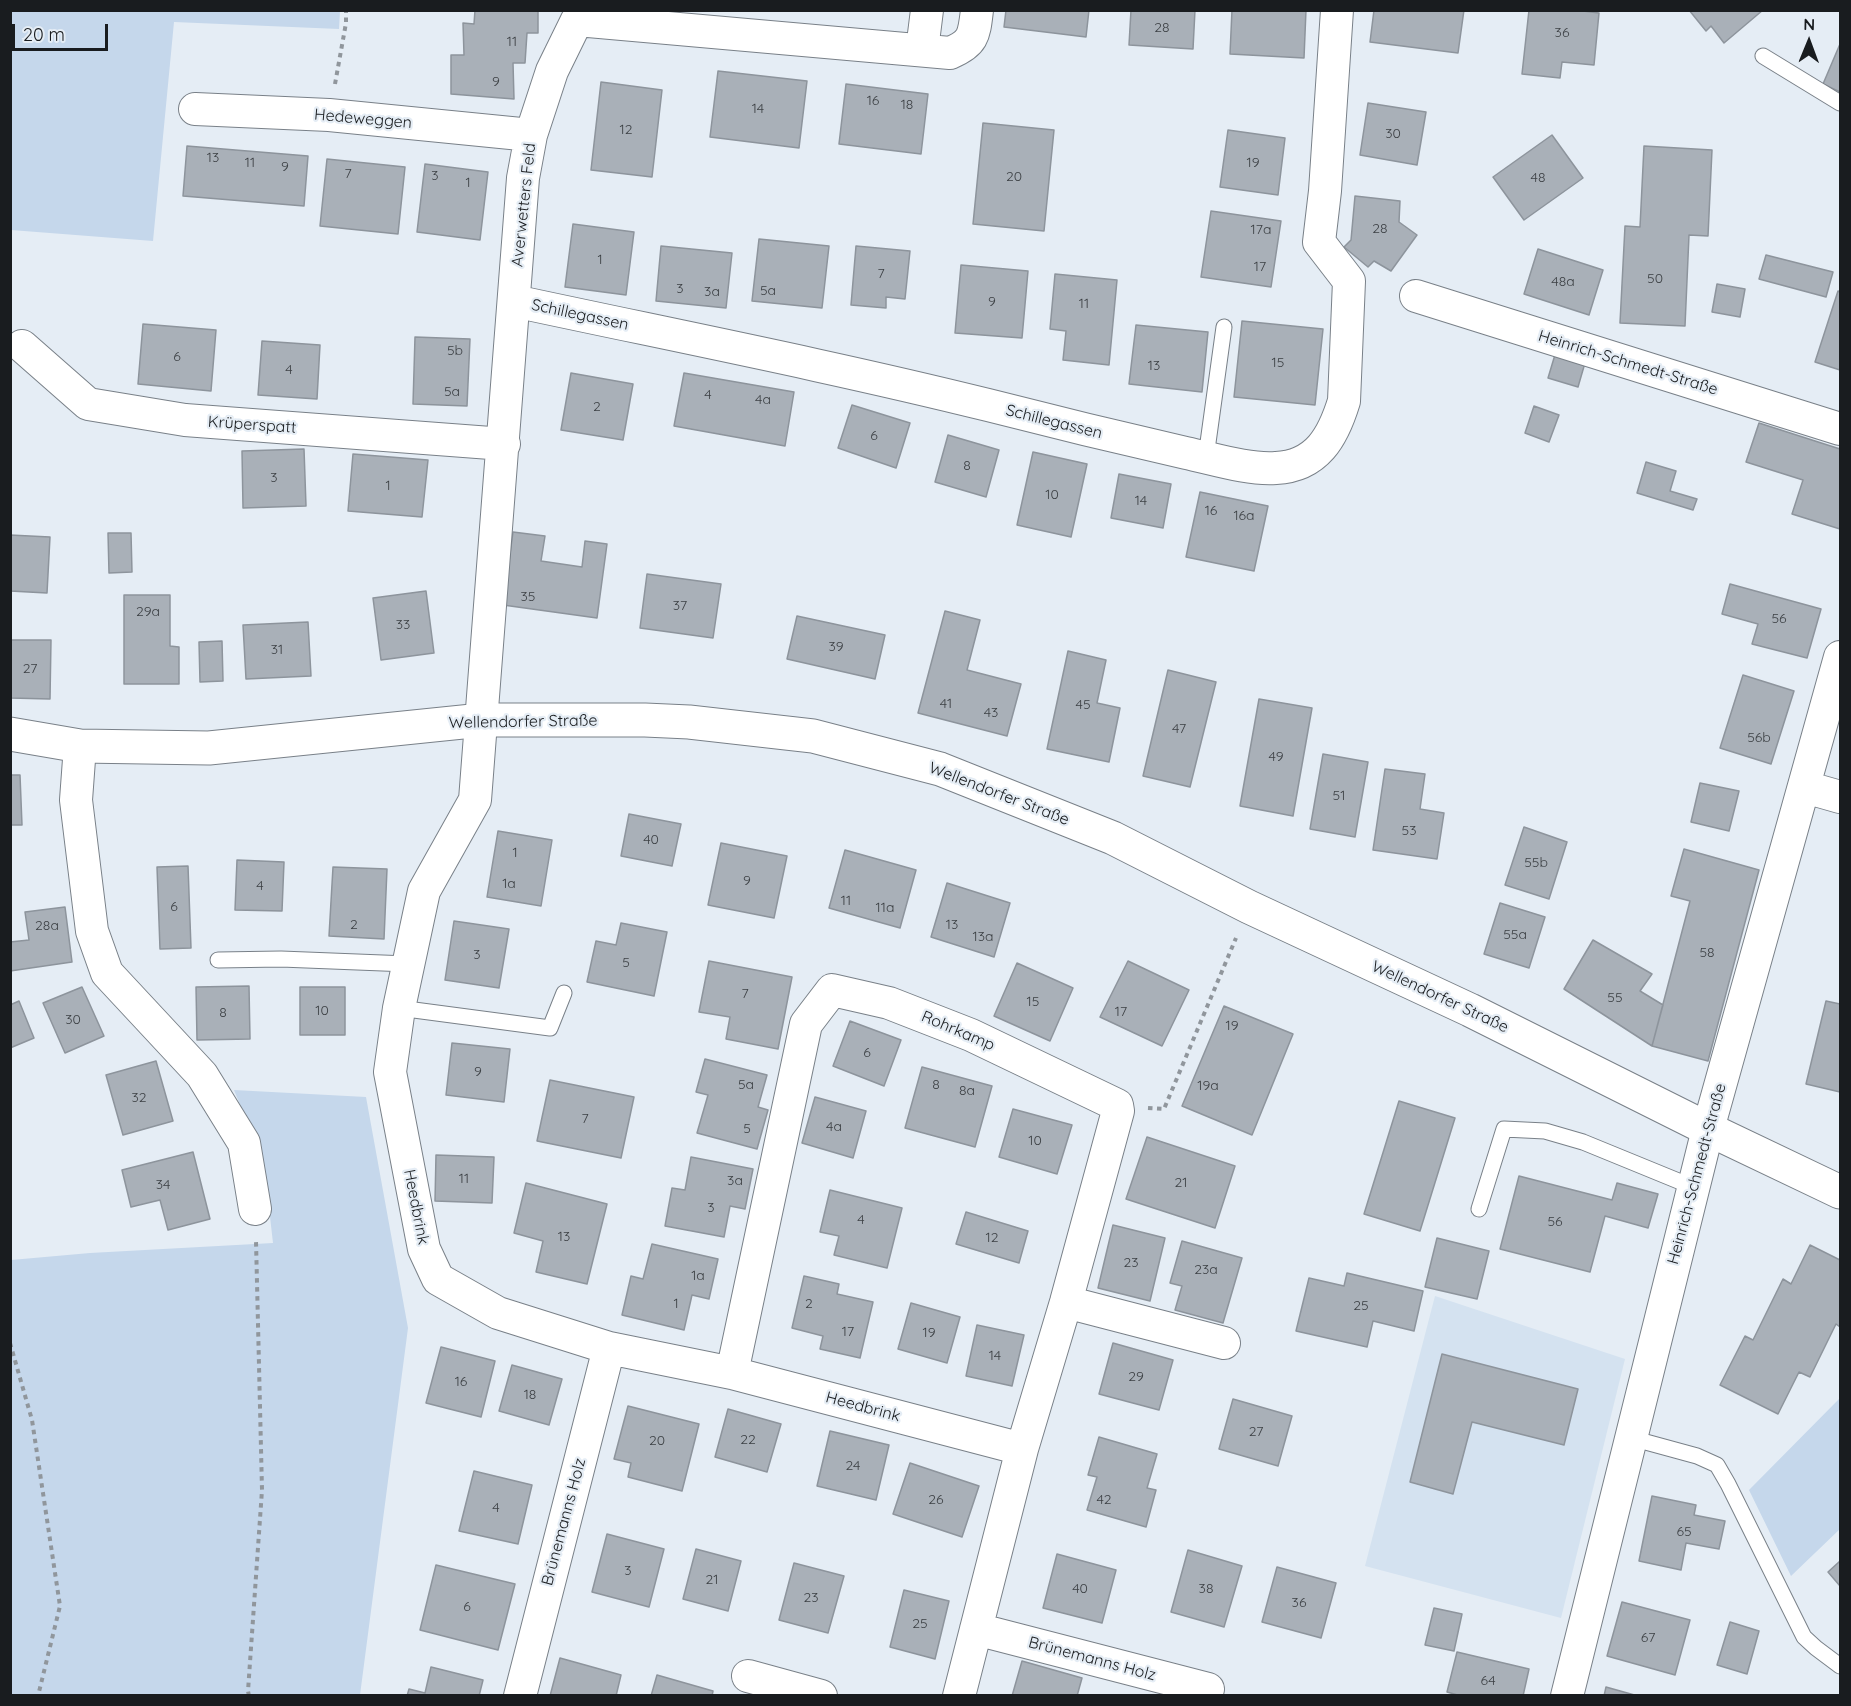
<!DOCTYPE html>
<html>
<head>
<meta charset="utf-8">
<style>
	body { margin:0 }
	#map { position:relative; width:1851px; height:1706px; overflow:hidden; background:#e5edf5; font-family:Quicksand,sans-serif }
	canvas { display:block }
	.frame { position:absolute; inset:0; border:12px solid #191c1f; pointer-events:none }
	.north { position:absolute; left:1779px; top:12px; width:60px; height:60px; -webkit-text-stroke:4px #e5edf5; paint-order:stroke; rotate:1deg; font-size:16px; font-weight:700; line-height:24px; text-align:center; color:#191c1f }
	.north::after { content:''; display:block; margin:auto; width:21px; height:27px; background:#191c1f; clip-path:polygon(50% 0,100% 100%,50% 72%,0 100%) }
	.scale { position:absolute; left:12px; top:24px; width:96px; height:27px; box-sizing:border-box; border:3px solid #191c1f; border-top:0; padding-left:8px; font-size:18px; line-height:21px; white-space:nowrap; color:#191c1f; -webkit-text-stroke:4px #e5edf5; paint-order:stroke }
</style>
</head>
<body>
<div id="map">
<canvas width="1851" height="1706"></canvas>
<div class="frame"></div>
<div class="north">N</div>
<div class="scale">20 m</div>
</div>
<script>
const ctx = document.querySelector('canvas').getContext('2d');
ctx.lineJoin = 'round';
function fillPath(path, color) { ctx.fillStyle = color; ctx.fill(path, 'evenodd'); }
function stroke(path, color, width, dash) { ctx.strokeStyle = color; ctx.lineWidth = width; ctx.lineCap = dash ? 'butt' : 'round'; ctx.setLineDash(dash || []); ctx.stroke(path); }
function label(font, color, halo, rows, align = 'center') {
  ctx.font = font + ' Quicksand,sans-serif'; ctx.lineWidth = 4.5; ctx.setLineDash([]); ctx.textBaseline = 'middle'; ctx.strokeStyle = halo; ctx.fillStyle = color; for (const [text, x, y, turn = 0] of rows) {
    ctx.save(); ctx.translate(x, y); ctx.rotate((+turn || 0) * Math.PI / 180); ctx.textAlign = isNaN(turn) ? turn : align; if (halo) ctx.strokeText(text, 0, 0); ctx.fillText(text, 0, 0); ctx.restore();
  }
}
const built = new Path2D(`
	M1435,1296L1625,1359L1561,1618L1365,1566Z`);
const green = new Path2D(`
	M10,11H340L339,29L174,22L153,241L11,230Z
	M234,1090L366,1097L408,1328L360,1695L11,1696V1260L90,1253L273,1243L264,1164Z
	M1840,1398V1529L1791,1576L1749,1490Z`);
const building = new Path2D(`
	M475,10H538V33H527L525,63H513L514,99L451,94V55H464L463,23L474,24Z
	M1006,10H1089L1086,37L1004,27Z
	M1131,10H1195L1193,49L1129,45Z
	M1232,10H1306L1304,58L1230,54Z
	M1374,10H1464L1458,53L1370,42Z
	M1529,10H1575L1599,13L1594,65L1562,62L1560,78L1522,74Z
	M1689,10H1763L1724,43L1711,26L1706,31Z
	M1840,44V92L1823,84Z
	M718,71L807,81L799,148L710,137Z
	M601,82L662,90L652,177L591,170Z
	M846,84L928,94L921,154L839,144Z
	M1368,103L1426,112L1417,165L1360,155Z
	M983,123L1054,130L1044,231L973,224Z
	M1228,130L1285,138L1278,195L1220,187Z
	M1552,135L1583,178L1524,220L1493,177Z
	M187,146L308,156L304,206L183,196Z
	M1644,146L1712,150L1708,236L1689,235L1685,326L1620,323L1625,226L1640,227Z
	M327,159L405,167L398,234L320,226Z
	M425,164L488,172L480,240L417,232Z
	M1355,196L1400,201L1399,222L1417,235L1391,271L1374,261L1368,267L1344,247L1351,240Z
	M1211,211L1281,221L1271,287L1201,277Z
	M573,224L634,232L626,295L565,287Z
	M759,239L829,246L822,308L752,301Z
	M661,246L732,253L726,308L656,301Z
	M856,246L910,251L905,299L886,297V308L851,305Z
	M1538,249L1603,270L1589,315L1524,294Z
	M1766,255L1833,272L1826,297L1759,279Z
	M961,265L1028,271L1022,338L955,333Z
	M1055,274L1117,280L1109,365L1063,360L1066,331L1050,329Z
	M1717,284L1745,289L1740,317L1712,312Z
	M1838,291L1840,292V370L1815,362Z
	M1242,321L1323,329L1315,405L1234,397Z
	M143,324L216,330L211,391L138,384Z
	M1136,325L1208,332L1202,392L1129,384Z
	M415,337L470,339L467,406L413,404Z
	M262,341L320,345L317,399L258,395Z
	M1557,348L1587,356L1578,387L1548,378Z
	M571,373L633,384L623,440L561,430Z
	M684,373L794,392L785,446L674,426Z
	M852,405L910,423L896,468L838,448Z
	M1534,406L1559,415L1549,442L1525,433Z
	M1759,423L1840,449V529L1792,514L1803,480L1746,462Z
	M948,435L999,450L986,497L935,482Z
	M304,449L306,506L243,508L242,451Z
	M1033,452L1087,464L1071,537L1017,525Z
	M353,454L428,460L422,517L348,511Z
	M1646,462L1676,471L1670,491L1697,499L1693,510L1637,493Z
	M1119,474L1171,484L1163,528L1111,518Z
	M1200,492L1268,506L1254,571L1186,557Z
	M513,532L545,536L541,561L582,567L585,541L607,544L597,618L503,605Z
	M108,533H131L132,572L109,573Z
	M10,535L50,537L47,593L10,591Z
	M647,574L721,584L713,638L640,628Z
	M1730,584L1821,609L1807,658L1752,644L1758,624L1722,614Z
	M426,591L434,653L381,660L373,598Z
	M124,595H170V646L179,647V684H124Z
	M945,611L980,620L967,670L1021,684L1007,736L918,713Z
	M797,616L885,635L875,679L787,659Z
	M308,622L311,676L246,679L243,625Z
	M10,640H51L50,699L10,698Z
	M222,641L223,681L200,682L199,642Z
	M1068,651L1106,660L1097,703L1120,708L1109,762L1047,749Z
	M1168,670L1216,682L1190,787L1143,776Z
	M1743,675L1794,691L1771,764L1720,748Z
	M1259,699L1312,708L1293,816L1240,806Z
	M1323,754L1368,762L1355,837L1310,829Z
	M1385,769L1425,774L1420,809L1444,813L1437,859L1373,850Z
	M10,775H20L22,825H10Z
	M1700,783L1739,791L1729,831L1691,822Z
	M629,814L681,824L672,866L621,856Z
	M1524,827L1567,842L1549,899L1505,885Z
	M498,831L552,840L541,906L487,897Z
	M721,843L787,856L774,918L708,905Z
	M1684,849L1759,870L1708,1061L1652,1046L1690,901L1671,896Z
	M845,850L916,870L900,928L829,908Z
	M237,860L284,862L282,911L235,910Z
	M188,866L191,948L160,949L157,867Z
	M333,867L387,869L384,939L329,936Z
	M947,883L1010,903L994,957L931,937Z
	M1500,903L1545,917L1529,968L1484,954Z
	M65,907L72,962L10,971V942L29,940L25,912Z
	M454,921L509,929L499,988L445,980Z
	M621,923L667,932L654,996L587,982L596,941L616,945Z
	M1593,940L1652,974L1640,991L1663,1005L1652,1046L1564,989Z
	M709,961L792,977L778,1049L726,1039L730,1017L699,1012Z
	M1128,961L1189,990L1162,1046L1100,1017Z
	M1017,963L1073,988L1050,1041L994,1016Z
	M249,986L250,1039L197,1040L196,987Z
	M82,987L104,1036L65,1053L43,1003Z
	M300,987H345V1035H300Z
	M19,1001L34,1038L10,1048V1005Z
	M1826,1001L1840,1004V1092L1806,1084Z
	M1224,1006L1293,1034L1252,1135L1182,1106Z
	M850,1021L901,1040L884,1086L833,1066Z
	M452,1043L510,1049L504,1102L446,1095Z
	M705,1059L767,1075L758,1107L768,1110L757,1149L697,1133L708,1095L696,1092Z
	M156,1061L173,1121L123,1135L106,1075Z
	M922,1067L992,1086L975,1147L905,1128Z
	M550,1080L634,1097L621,1158L537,1141Z
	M815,1097L866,1111L853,1158L802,1143Z
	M1399,1101L1455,1118L1420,1231L1364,1214Z
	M1013,1109L1072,1125L1057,1174L999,1157Z
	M1147,1137L1235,1166L1215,1228L1126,1199Z
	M193,1152L210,1219L168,1230L160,1200L131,1207L122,1170Z
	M436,1155L494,1157L492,1203L435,1201Z
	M691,1157L753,1169L745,1209L730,1206L724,1237L665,1226L672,1188L685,1190Z
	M1519,1176L1612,1200L1617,1183L1658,1194L1648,1228L1605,1216L1590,1272L1500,1249Z
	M526,1183L607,1204L587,1284L536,1272L543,1241L514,1233Z
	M830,1190L902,1208L887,1268L834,1255L839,1236L820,1232Z
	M966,1212L1028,1231L1019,1263L956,1244Z
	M1113,1225L1165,1238L1150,1301L1098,1288Z
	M1437,1238L1489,1251L1477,1299L1425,1287Z
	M1182,1241L1242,1258L1223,1323L1175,1310L1182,1286L1170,1283Z
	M652,1244L718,1259L709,1299L692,1295L684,1330L622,1315L631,1276L643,1279Z
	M1810,1245L1840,1260V1327L1836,1324L1810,1377L1799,1372L1778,1414L1720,1385L1745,1336L1753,1340L1783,1279L1791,1284Z
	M1347,1273L1423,1291L1414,1331L1373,1321L1367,1347L1296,1331L1309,1278L1344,1286Z
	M804,1276L839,1284L837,1294L873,1302L860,1358L820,1349L823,1336L792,1328Z
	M911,1303L960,1317L947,1363L898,1349Z
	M977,1325L1024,1335L1012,1386L966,1376Z
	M1113,1343L1173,1360L1159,1410L1099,1394Z
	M441,1347L495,1361L481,1417L426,1403Z
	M1442,1354L1578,1389L1564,1445L1472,1422L1453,1494L1410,1482Z
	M512,1365L562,1379L549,1425L499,1411Z
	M1233,1399L1292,1416L1278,1466L1219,1449Z
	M628,1406L699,1424L682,1491L628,1477L631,1463L614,1459Z
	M728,1409L781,1424L767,1472L715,1457Z
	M830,1431L889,1445L876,1500L817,1486Z
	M1099,1437L1157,1454L1147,1488L1156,1490L1146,1527L1087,1510L1097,1477L1088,1475Z
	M910,1463L979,1486L962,1537L893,1514Z
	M474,1471L532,1485L518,1544L459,1531Z
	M1652,1496L1696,1505L1694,1515L1725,1521L1719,1549L1686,1543L1681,1570L1639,1561Z
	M607,1534L664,1549L649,1607L592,1592Z
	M696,1549L741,1561L728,1611L683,1599Z
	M1188,1550L1242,1566L1224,1627L1171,1612Z
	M1057,1554L1116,1570L1102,1623L1043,1608Z
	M1840,1561V1586L1828,1572Z
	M794,1563L844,1576L828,1633L779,1620Z
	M436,1565L515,1584L498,1650L420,1630Z
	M1277,1567L1336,1583L1321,1638L1262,1622Z
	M904,1590L949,1601L935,1659L890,1647Z
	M1622,1602L1690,1620L1675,1675L1607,1656Z
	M1434,1608L1462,1614L1454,1651L1425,1645Z
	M1730,1622L1759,1631L1747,1674L1717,1665Z
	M1457,1652L1529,1669L1523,1696H1461L1447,1692Z
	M560,1658L621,1675L616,1696H550Z
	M1022,1661L1082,1678L1077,1696H1012Z
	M431,1667L483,1680L479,1696H407L409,1689L425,1693Z
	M657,1675L713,1691L712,1696H651Z
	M1606,1687L1638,1696H1604Z`);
const path = new Path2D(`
	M335,84L346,23V10
	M1148,1108L1164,1109L1236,938
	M10,1343L32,1420L60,1606L38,1696
	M249,1696L248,1691L262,1490L256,1241`);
const service = new Path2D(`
	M1763,56L1840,103
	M1206,457L1224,327
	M218,960L281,959L408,964
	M399,1008L550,1028L564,993
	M1479,1209L1504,1129L1545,1131L1583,1142L1693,1187
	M1631,1438L1697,1456L1717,1465L1728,1484L1804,1637L1816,1648L1840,1666`);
const minor = new Path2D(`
	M977,10C974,35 974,43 950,53L577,20L552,71L531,135L523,178L475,800L424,891L399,1008L390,1072L424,1249L438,1279L498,1313L609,1348L732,1373L1022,1449
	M922,50L927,10
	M195,109L329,115L531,135
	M1416,296L1840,429
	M514,301C672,335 831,366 988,405C1054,422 1120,438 1186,453C1214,459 1248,470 1276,468C1317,466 1333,437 1344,401L1349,281L1319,242L1325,191L1337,10
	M22,346L88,404L185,420L504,444
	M80,746L76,800L92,931L107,973L202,1075L244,1143L255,1209
	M1805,787L1840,797
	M1066,1302L1224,1343
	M732,1373L806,1024L832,990L889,1003L971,1035L1117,1105L1118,1111L1066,1302L1022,1449L959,1696
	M976,1629L1208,1689
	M748,1676L821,1696
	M520,1696L609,1348
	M1567,1696L1708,1129L1840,657`);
const tertiary = new Path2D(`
	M10,734L80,746L209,748L482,720H645L689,722L813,736L940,769L1113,838L1249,907L1470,1010L1708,1129L1840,1192`);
const numberNames = [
	["28",1162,28],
	["36",1562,33],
	["11",512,42],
	["9",496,82],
	["16",873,101],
	["18",907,105],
	["14",758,109],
	["12",626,130],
	["30",1393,134],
	["13",213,158],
	["11",250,163],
	["19",1253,163],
	["9",285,167],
	["7",348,174],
	["3",435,176],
	["20",1014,177],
	["48",1538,178],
	["1",468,183],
	["28",1380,229],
	["17a",1261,230],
	["1",600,260],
	["17",1260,267],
	["7",881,274],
	["50",1655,279],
	["48a",1563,282],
	["3",680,289],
	["5a",768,291],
	["3a",712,292],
	["9",992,302],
	["11",1084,304],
	["5b",455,351],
	["6",177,357],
	["15",1278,363],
	["13",1154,366],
	["4",289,370],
	["5a",452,392],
	["4",708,395],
	["4a",763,400],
	["2",597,407],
	["6",874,436],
	["8",967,466],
	["3",274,478],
	["1",388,486],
	["10",1052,495],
	["14",1141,501],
	["16",1211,511],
	["16a",1244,516],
	["35",528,597],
	["37",680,606],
	["29a",148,612],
	["56",1779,619],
	["33",403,625],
	["39",836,647],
	["31",277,650],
	["27",30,669],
	["41",946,704],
	["45",1083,705],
	["43",991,713],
	["47",1179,729],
	["56b",1759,738],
	["49",1276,757],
	["51",1339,796],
	["53",1409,831],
	["40",651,840],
	["1",515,853],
	["55b",1536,863],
	["9",747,881],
	["1a",509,884],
	["4",260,886],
	["11",846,901],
	["6",174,907],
	["11a",885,908],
	["2",354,925],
	["13",952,925],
	["28a",47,926],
	["55a",1515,935],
	["13a",983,937],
	["58",1707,953],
	["3",477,955],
	["5",626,963],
	["7",745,994],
	["55",1615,998],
	["15",1033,1002],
	["10",322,1011],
	["17",1121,1012],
	["8",223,1013],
	["30",73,1020],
	["19",1232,1026],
	["6",867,1053],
	["9",478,1072],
	["5a",746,1085],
	["8",936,1085],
	["19a",1208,1086],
	["8a",967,1091],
	["32",139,1098],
	["7",585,1119],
	["4a",834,1127],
	["5",747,1129],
	["10",1035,1141],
	["11",464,1179],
	["3a",735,1181],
	["21",1181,1183],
	["34",163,1185],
	["3",711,1208],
	["4",861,1220],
	["56",1555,1222],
	["13",564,1237],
	["12",992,1238],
	["23",1131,1263],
	["23a",1206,1270],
	["1a",698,1276],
	["1",676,1304],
	["2",809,1304],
	["25",1361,1306],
	["17",848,1332],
	["19",929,1333],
	["14",995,1356],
	["29",1136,1377],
	["16",461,1382],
	["18",530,1395],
	["27",1256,1432],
	["22",748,1440],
	["20",657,1441],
	["24",853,1466],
	["26",936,1500],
	["42",1104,1500],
	["4",496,1508],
	["65",1684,1532],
	["3",628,1571],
	["21",712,1580],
	["40",1080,1589],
	["38",1206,1589],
	["23",811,1598],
	["36",1299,1603],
	["6",467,1607],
	["25",920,1624],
	["67",1648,1638],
	["64",1488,1681]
];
const streetNames = [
	["Hedeweggen",363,119,5],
	["Averwetters Feld",524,205,-84],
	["Schillegassen",580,315,12],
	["Heinrich-Schmedt-Straße",1628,363,17],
	["Schillegassen",1054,422,14],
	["Krüperspatt",252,425,4],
	["Wellendorfer Straße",523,722,-1],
	["Wellendorfer Straße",999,794,21],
	["Wellendorfer Straße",1440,997,25],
	["Rohrkamp",958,1031,23],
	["Heinrich-Schmedt-Straße",1697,1174,-75],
	["Heedbrink",416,1207,79],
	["Heedbrink",863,1407,15],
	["Brünemanns Holz",564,1522,-75],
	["Brünemanns Holz",1092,1659,15]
];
fillPath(built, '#d4e2f0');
fillPath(green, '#c5d7eb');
fillPath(building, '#a9b0b8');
stroke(building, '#8d949c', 1.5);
stroke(service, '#798088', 17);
stroke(minor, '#798088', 34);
stroke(tertiary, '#798088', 35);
stroke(path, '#90969c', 4, [4.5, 4.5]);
stroke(service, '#fff', 15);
stroke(minor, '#fff', 32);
stroke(tertiary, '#fff', 33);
label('14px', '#3d4145', null, numberNames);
label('16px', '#191c1f', '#e5edf5', streetNames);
</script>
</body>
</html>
